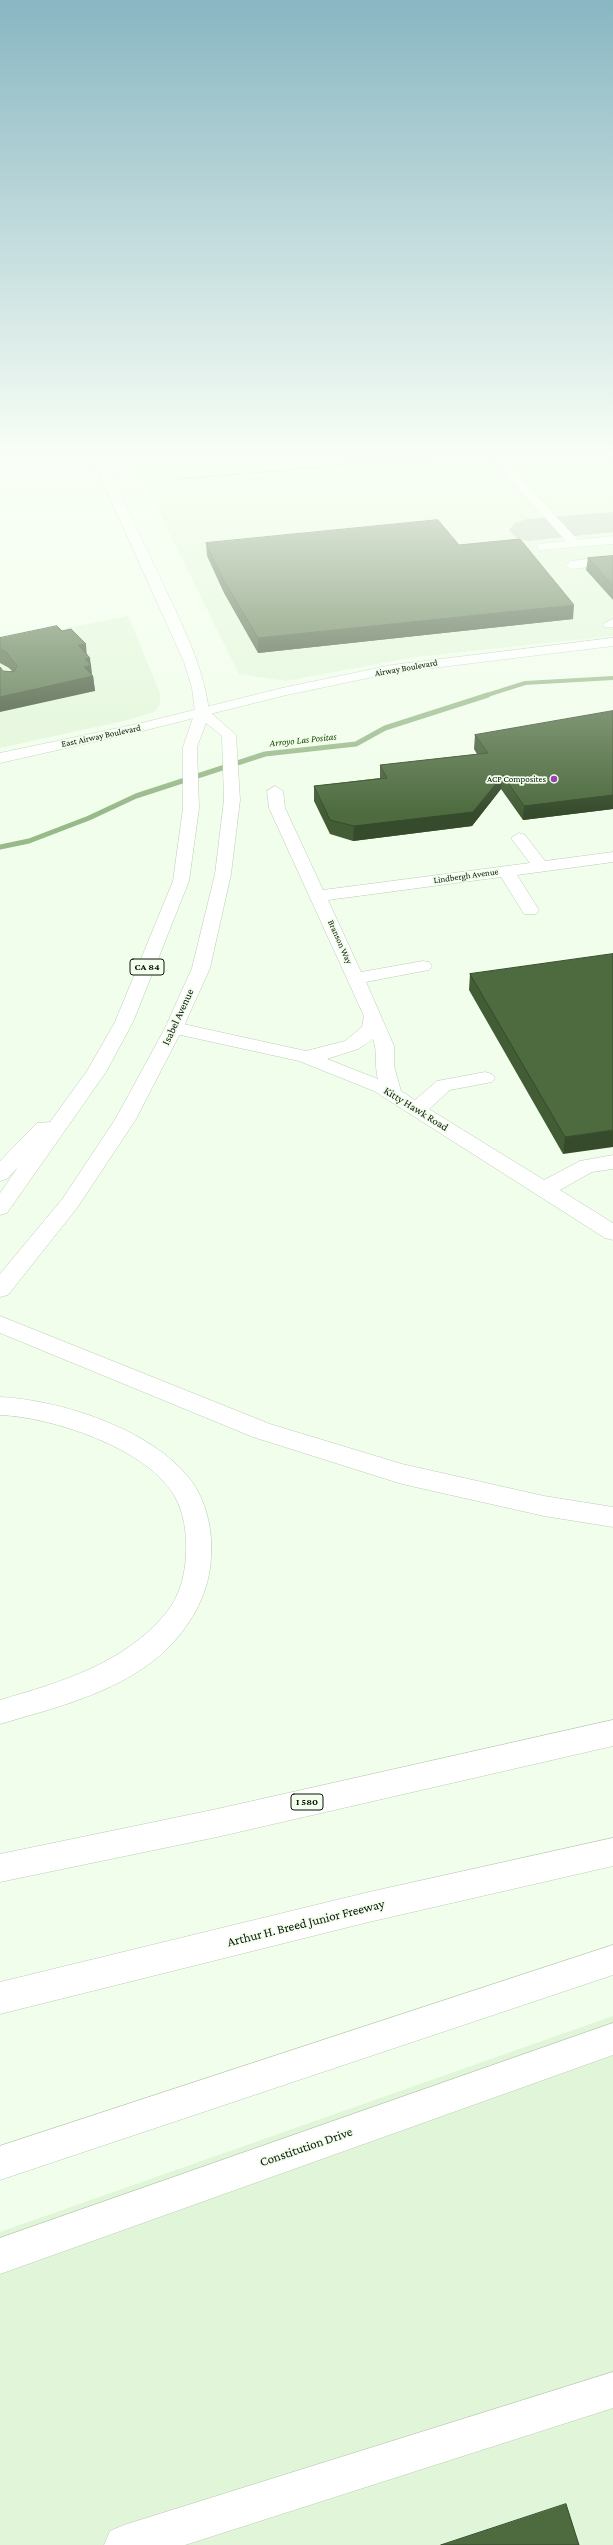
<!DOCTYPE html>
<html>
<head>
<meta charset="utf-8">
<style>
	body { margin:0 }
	canvas { display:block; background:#f1feeb }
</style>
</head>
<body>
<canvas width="613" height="2545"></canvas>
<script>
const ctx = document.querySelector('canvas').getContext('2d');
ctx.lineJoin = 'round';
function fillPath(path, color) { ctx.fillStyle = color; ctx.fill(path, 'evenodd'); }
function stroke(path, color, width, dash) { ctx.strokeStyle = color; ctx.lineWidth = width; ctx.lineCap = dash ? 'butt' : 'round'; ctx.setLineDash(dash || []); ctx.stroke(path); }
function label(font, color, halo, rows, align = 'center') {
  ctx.font = font + ' "Crimson Pro",serif'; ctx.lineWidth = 3.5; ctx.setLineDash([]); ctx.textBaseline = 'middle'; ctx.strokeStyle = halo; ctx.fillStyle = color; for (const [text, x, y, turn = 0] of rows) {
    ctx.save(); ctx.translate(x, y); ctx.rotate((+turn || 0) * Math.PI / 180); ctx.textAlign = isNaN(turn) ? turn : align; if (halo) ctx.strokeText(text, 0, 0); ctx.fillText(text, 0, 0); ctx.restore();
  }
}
const built = new Path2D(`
	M132,458H613V636L415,657L286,681L239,674Z
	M128,616L160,693V704L154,712L128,720L0,748V641Z
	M613,2016V2545H0V2232Z`);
const streamFar1 = new Path2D(`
	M484,696L525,683L613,678`);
const stream = new Path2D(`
	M0,847L29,841L89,818L136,796L265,754L356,744L385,728L488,695`);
const taxiway = new Path2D(`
	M613,512V532L527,541L515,537L509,530L515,523L527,519Z`);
const path = new Path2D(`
	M179,479L426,458`);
const minor = new Path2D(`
	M491,458H502L578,540L613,536V544L539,550L537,547L539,544L566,541Z
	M613,556V564L571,569L565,565L571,561Z
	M613,619V627H605L603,624Z
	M275,786L283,791L285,808L323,890L530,863L511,838L519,833L525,835L545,861L613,852V862L517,875L539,910L536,914H524L501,877L328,900L361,972L423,961L429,962L432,966L429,970L423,971L366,982L394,1046V1066L401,1091L415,1100L437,1081L485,1072L492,1074L495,1078L492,1082L450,1090L429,1109L544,1180L580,1161L613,1155V1169L592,1172L560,1190L613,1223V1240L605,1238L374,1091L299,1061L167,1032L165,1028L167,1024L174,1022L306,1051L345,1041L362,1027L364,1016L269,808L267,791ZM373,1039C378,1052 374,1065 378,1079L327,1059L358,1049Z
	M613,2023V2055L0,2274V2238Z
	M613,2372V2408L185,2545H104L110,2531L124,2525Z`);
const major = new Path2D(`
	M613,638V646L392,673L282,696L142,731L0,763V753L142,723L282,688L392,665Z`);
const highway = new Path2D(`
	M92,458H104C123,500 143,541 162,582C182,624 203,665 209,711L236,735L240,800L231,874L210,968L183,1028L136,1119L77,1208L8,1295L0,1297V1274L63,1198L116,1118L165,1028L192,968L215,874L224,800L222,736L206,723L197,747L199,808L189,881L133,1022L106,1072L7,1213L0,1215V1193L18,1167L7,1179L0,1181V1161L37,1123L50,1122L87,1071L115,1022L173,881L183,808V747L195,712L192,688L184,662Z
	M0,1316L270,1424L402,1464L544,1496L613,1507V1527L544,1516L402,1484L253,1437L0,1333Z
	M0,1397C61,1400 151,1429 190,1479C206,1500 213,1530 211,1556C210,1591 193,1622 169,1647C125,1691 58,1707 0,1724V1700C61,1682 124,1664 166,1613C180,1596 185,1575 186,1554C187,1534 184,1512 174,1495C146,1448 52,1417 0,1415Z
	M613,1720V1746L217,1837L0,1882V1854L217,1809Z
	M613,1838V1866L369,1922L0,2014V1982L369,1892Z
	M613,1945V1975L0,2180V2146Z`);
const wall = new Path2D(`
	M206,543L459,545L573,619L258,653L224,593L207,556Z
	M613,556V600L586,570L588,558Z
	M0,638L87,654L91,665L92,675L93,676L95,691L3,671H12L9,668L0,663Z
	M613,711V809L523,820L501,789L472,826L353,841L330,834L314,801V786L380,778V765L477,754L474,749L475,735Z
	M613,954L563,1154L469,990L470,974Z`);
const shadedWall = new Path2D(`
	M574,605L573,619L258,653V638Z
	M86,644L87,659L90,658L92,677L93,676L95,691L0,712V697L78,645Z
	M503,775L501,789L472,826L353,841L354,826Z
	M613,795V809L523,820L524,806Z
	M613,1130V1147L563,1154L565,1137Z`);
const building = new Path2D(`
	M438,520L459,545L520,539L574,605L258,638L223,579L206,543Z
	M613,556V586L588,558Z
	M57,626L62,631L71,629L86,644L78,645L90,658L85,659L91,665L84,667L93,676L0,697V667L3,671L14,672L17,666L7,653L0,649V638Z
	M613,711V795L524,806L503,775L473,812L354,826L330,820L314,786L387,778L380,765L488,753L475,735Z
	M613,954V1130L565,1137L470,974Z
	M566,2504L579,2545H441Z`);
const markers = [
	[554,779,4,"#9644b3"]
];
const farStreetnames = [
	["Airway Boulevard",406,668,-10],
	["East Airway Boulevard",101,736,-12],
	["Lindbergh Avenue",466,876,-8],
	["Branson Way",340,942,66]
];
const farPoinames = [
	["ACP Composites",546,779]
];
const farWaternames = [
	["Arroyo Las Positas",303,740,-6]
];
const shields = [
	[147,967,34],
	[307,1802,32]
];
const shieldNames = [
	["CA 84",147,967],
	["I 580",307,1802]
];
const streetNames = [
	["Isabel Avenue",178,1017,-65],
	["Kitty Hawk Road",416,1109,32]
];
const nearStreetnames = [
	["Arthur H. Breed Junior Freeway",306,1923,-14],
	["Constitution Drive",306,2147,-19]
];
fillPath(built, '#e1f6d8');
stroke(streamFar1, '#98b989', 4);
stroke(stream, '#98b989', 5);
fillPath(taxiway, '#bcc7b6');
stroke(minor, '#bcccb5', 1);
stroke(major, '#bcccb5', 1);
stroke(highway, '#bcccb5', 1);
stroke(path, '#9ca798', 1.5, [2.5, 1]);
fillPath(minor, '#fff');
fillPath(major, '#fff');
fillPath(highway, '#fff');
fillPath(wall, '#425c36');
fillPath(shadedWall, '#364b2c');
fillPath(building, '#4d6b3f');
stroke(building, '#364b2c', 1);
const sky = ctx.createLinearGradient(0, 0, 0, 814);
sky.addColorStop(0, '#88b6c2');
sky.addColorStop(0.56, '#f9fff6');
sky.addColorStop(1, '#f9fff600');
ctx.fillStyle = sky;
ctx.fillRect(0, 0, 613, 814);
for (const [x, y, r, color] of markers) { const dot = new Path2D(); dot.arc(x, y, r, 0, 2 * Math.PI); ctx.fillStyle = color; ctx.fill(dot); stroke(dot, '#f1feeb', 1.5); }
label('9px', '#0d130b', '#f1feeb', farStreetnames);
label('9px', '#0d130b', '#f1feeb', farPoinames, 'right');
label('italic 10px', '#1b4400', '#f1feeb', farWaternames);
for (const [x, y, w] of shields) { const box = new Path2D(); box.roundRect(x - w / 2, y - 8, w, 16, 3); ctx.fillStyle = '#f1feeb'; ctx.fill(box); stroke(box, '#0d130b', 1); }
label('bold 10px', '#0d130b', null, shieldNames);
label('11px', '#0d130b', '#f1feeb', streetNames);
label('13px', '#0d130b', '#f1feeb', nearStreetnames);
</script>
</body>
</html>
